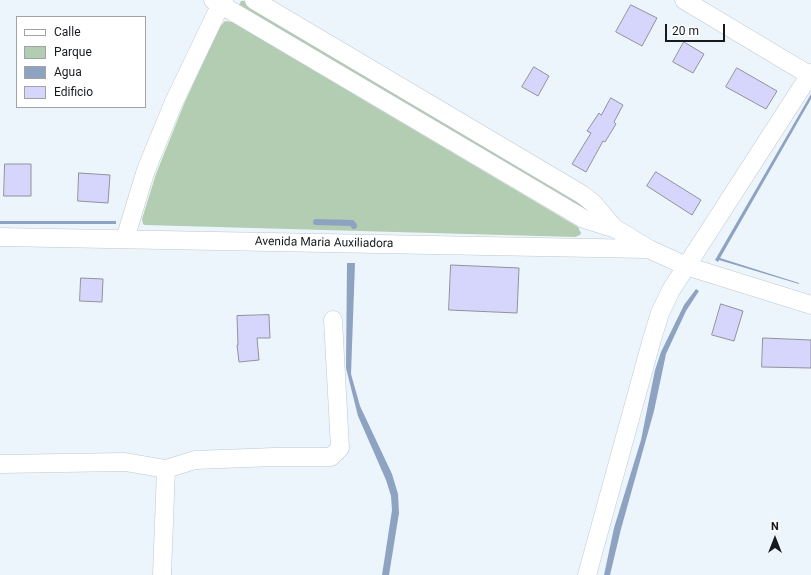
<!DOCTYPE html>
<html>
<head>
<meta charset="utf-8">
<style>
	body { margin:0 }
	#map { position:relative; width:811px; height:575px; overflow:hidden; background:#edf5fc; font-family:Roboto,sans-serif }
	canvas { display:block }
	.legend { position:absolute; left:16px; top:16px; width:130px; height:92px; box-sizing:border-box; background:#fff; border:1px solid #a2a3a5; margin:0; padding:5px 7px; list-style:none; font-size:12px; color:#171a1d }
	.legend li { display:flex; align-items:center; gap:8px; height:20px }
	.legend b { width:20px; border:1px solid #a2a3a5 }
	.north { position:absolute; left:755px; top:519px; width:40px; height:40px; -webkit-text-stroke:3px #fff; paint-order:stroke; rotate:0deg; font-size:11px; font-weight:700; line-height:16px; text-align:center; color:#171a1d }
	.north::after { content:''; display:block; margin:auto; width:14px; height:18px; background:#171a1d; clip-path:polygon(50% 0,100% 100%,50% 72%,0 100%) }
	.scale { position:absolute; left:665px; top:24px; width:60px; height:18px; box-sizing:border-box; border:2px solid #171a1d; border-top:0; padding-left:5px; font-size:12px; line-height:14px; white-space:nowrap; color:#171a1d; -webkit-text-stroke:3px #fff; paint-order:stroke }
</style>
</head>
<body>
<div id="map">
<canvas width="811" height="575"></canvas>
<ul class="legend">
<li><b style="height:5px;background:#fff"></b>Calle</li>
<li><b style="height:11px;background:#b2cdb1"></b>Parque</li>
<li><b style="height:11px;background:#8ea2c1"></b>Agua</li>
<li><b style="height:11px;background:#d6d6fc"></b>Edificio</li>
</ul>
<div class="north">N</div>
<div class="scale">20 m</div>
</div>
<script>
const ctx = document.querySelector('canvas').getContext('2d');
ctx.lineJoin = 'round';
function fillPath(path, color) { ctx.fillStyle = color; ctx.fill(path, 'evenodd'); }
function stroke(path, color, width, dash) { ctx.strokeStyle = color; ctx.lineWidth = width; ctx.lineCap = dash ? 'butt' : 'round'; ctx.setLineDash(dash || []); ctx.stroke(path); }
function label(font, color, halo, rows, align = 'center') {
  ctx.font = font + ' Roboto,sans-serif'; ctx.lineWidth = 3; ctx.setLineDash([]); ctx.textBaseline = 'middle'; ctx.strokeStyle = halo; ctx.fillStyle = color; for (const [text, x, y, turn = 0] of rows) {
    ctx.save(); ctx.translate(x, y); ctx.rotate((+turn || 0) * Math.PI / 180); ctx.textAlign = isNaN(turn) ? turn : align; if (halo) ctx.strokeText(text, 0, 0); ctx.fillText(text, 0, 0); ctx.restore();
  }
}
const green = new Path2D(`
	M241,1H244L591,206L590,213L239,5Z
	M225,21L232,22L578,227L581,233L580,235L575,237L145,225L143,224L142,219L156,174L184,104L219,28Z`);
const water = new Path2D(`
	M811,94V99L720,258L799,283V284L719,260L718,262L715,260Z
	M0,221H116V224H0Z
	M347,263H355L351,374L360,406L392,474L398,494L399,513L389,575H382L392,510L391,496L386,480L358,416L346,368Z
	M696,289L699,291L686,311L666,354L654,411L621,529L610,575H604L614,528L641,440L655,370L661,352L684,305Z`);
const stream = new Path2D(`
	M316,222L352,223L354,226`);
const building = new Path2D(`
	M631,5L657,18L642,46L616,32Z
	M684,42L704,54L693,73L673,62Z
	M534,67L549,76L538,96L522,87Z
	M737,68L777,91L766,109L726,87Z
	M611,98L623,105L614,122L616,124L605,142L603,141L586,172L572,164L591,133L587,131L599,113L601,115Z
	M5,164H31V196H4Z
	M656,172L701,200L692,215L647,186Z
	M79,173L110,175L108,203L78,201Z
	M451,265L519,268L517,313L449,310Z
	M81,278L103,279L102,302L80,301Z
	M721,304L743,311L734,341L712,335Z
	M269,315L270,338H257L259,360L239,362L237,345H238L237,316Z
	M763,338L811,340V368L762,367Z`);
const minor = new Path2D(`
	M213,0L584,219L616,229L649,249L686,266L811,305
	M254,0L583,195L594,204L615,229
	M684,0L811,76
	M0,237L647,249
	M125,239L146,170L173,104L216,14L224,0
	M0,464L125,462L166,469L162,575
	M166,469L195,460L274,457H331L340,448L333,320
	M587,575L652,339L660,313L671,290L811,73`);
const streetNames = [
	["Avenida Maria Auxiliadora",324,243,1]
];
fillPath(green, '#b2cdb1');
fillPath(water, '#8ea2c1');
stroke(stream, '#8ea2c1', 6);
fillPath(building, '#d6d6fc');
stroke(building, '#91919a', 1);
stroke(minor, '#bfc7ce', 19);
stroke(minor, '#fff', 18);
label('12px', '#171a1d', '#fff', streetNames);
</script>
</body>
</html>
